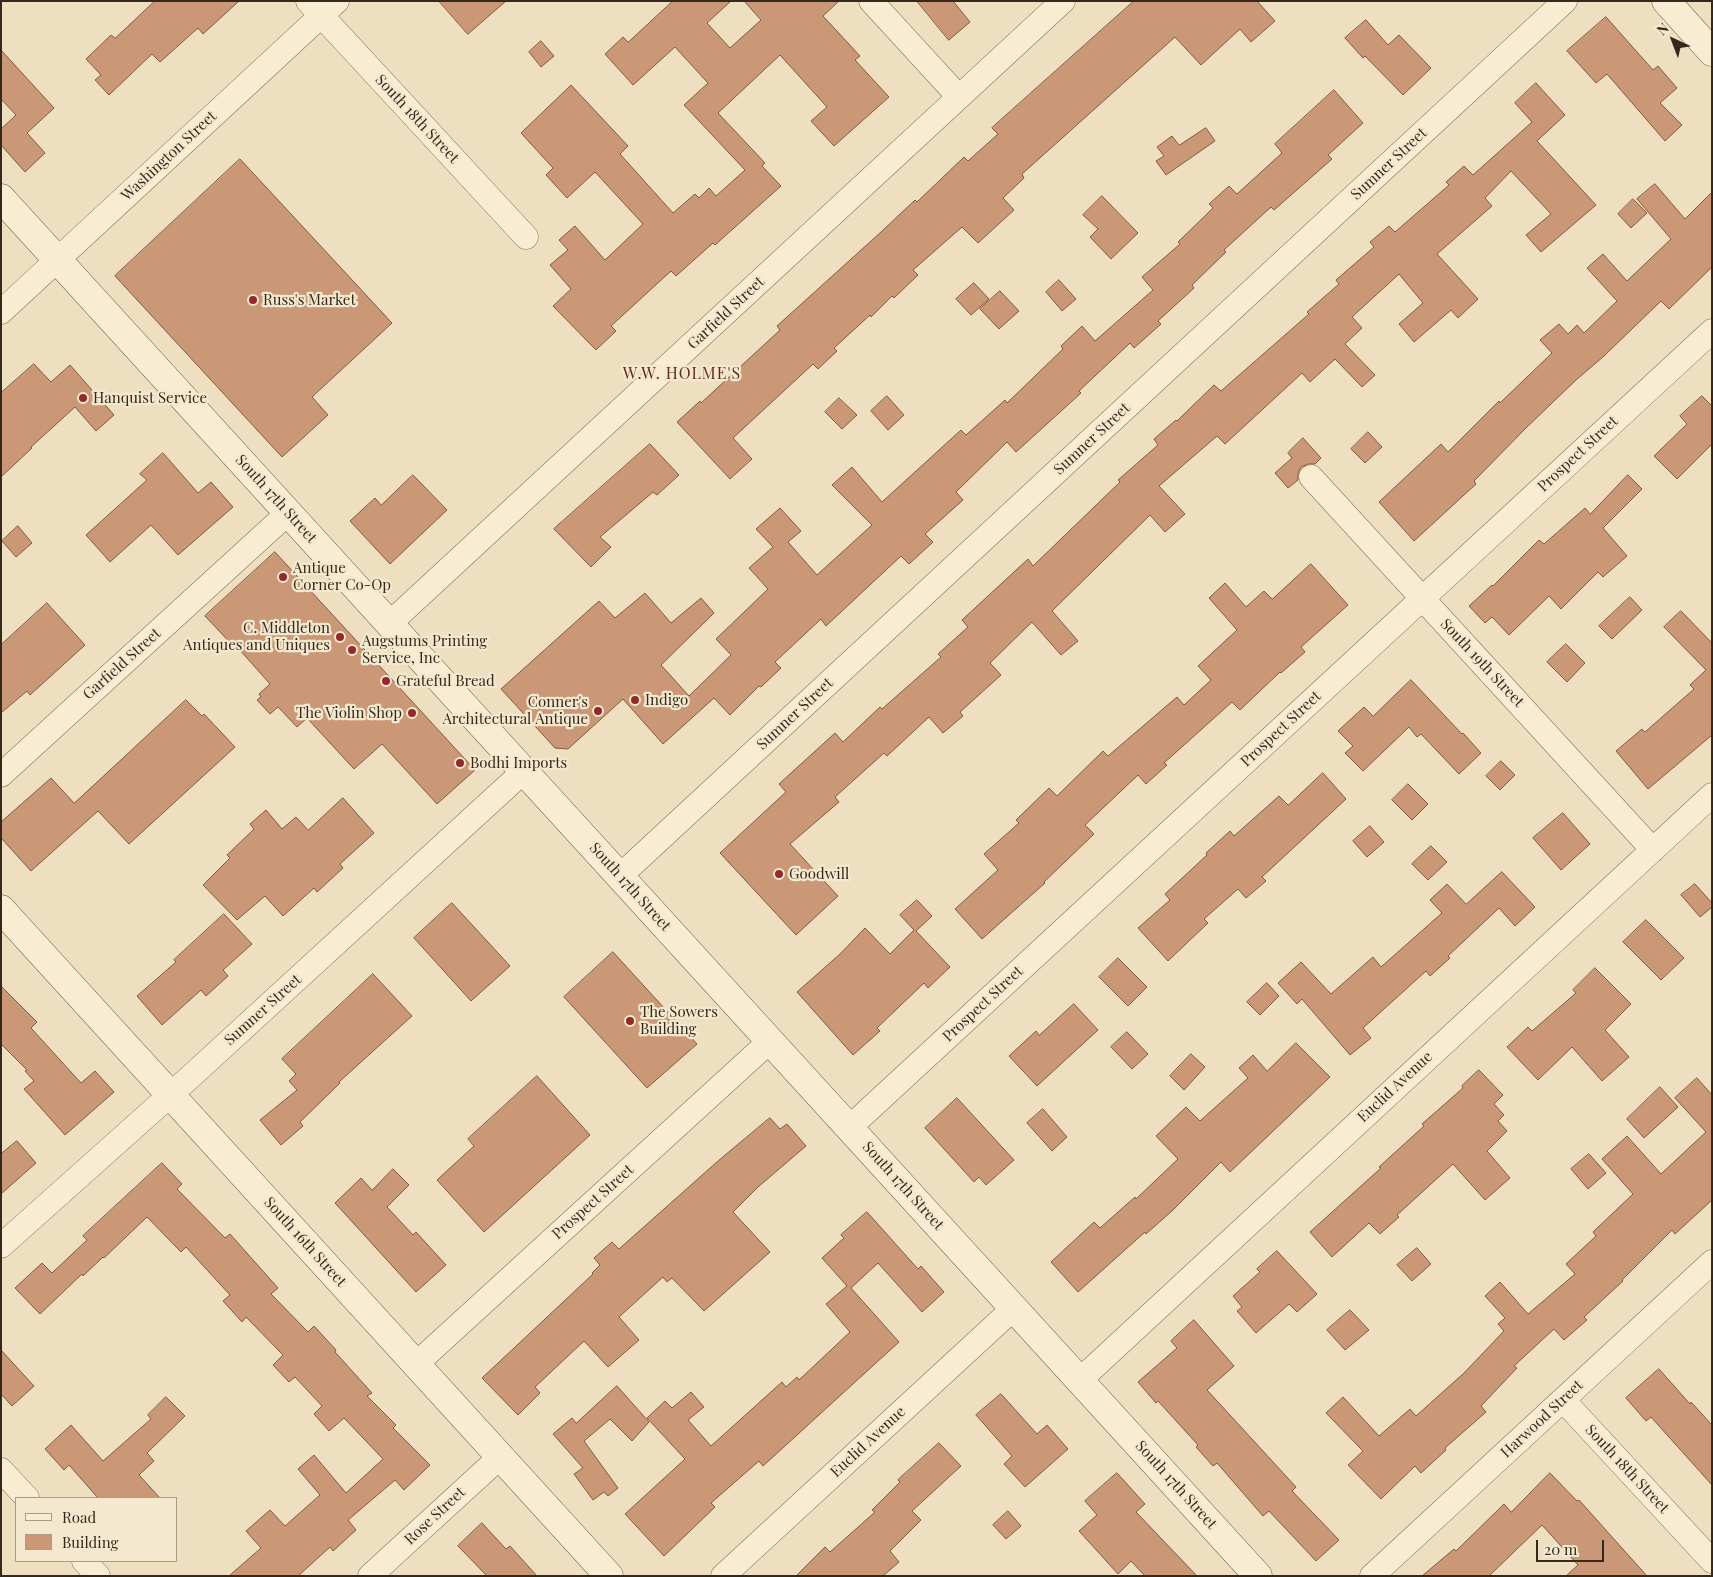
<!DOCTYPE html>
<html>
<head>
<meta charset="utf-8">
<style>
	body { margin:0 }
	#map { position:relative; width:1713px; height:1577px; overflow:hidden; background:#eddfc0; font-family:"Playfair Display",serif }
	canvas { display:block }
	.frame { position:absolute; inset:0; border:2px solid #35281c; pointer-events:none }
	.legend { position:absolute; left:15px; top:1497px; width:162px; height:65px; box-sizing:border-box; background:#f4e9cf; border:1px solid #a89c87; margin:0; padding:6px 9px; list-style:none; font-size:15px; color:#35281c }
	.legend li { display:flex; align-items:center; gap:10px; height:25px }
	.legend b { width:25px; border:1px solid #a89c87 }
	.north { position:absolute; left:1648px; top:15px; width:50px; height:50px; -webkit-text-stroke:4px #f4e9cf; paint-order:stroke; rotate:317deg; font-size:14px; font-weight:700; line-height:20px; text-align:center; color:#35281c }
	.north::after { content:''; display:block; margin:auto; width:18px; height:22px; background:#35281c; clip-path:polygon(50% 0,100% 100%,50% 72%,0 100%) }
	.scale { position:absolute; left:1536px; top:1540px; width:68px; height:22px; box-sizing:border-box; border:2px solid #35281c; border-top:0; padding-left:6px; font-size:15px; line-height:18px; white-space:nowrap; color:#35281c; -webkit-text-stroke:4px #f4e9cf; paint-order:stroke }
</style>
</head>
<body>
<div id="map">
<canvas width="1713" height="1577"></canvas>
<div class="frame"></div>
<ul class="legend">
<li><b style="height:6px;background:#f8ecd2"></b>Road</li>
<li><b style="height:14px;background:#ca9876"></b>Building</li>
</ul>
<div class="north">N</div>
<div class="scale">20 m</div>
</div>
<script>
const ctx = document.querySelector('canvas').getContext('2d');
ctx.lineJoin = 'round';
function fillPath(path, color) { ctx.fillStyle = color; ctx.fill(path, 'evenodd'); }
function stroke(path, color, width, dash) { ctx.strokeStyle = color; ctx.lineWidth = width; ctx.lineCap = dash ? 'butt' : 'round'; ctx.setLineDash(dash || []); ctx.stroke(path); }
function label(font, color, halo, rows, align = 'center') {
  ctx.font = font + ' "Playfair Display",serif'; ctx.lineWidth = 4.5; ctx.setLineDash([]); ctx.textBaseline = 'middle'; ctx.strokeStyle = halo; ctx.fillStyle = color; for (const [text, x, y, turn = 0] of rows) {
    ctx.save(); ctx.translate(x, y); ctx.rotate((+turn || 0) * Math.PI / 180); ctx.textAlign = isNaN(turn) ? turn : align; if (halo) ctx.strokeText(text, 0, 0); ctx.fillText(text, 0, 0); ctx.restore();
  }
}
const building = new Path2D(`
	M155,1H239L203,34L198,28L160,62L152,54L109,95L95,80L101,75L86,59L111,35L115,38Z
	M439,1H506L468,34Z
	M673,1H731L707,23L730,48L761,20L744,1H839L823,16L860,56L855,60L889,97L834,146L811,121L827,107L780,55L718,113L765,163L762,166L781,186L715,245L713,243L676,276L671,271L611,326L616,331L596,350L553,306L571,289L550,265L568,250L559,240L575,226L605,260L643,224L595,172L567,198L546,175L553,168L521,133L571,85L628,146L620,154L673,213L695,194L699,198L709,188L716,196L745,170L684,105L708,83L675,47L633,85L605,54L623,37L628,42Z
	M917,1H953L970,22L949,40Z
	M1134,1H1257L1275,21L1251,42L1240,29L1201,65L1175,37L1022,174L1024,178L1003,198L1014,210L978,243L962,227L913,270L918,275L894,298L892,296L871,317L870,315L834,348L837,351L818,369L813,364L733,438L752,459L730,479L677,422L700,401L701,403L780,330L777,326L881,232L915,200L917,202L964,157L968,161L998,134L992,128Z
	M1606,17L1653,70L1658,66L1677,88L1660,103L1682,125L1665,141L1607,74L1596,83L1567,51Z
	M1366,20L1388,45L1399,35L1431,68L1403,95L1365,56L1363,58L1345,38Z
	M541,41L554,56L541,67L529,52Z
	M1,50L54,108L27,133L45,153L25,172L1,145V129L16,115L1,99Z
	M1536,83L1565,115L1537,141L1596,205L1541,252L1526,235L1551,214L1511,171L1485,198L1492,206L1437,254L1478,299L1458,318L1451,310L1414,342L1399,324L1423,303L1399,274L1352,317L1362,328L1345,344L1375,375L1362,387L1335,359L1310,382L1302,373L1225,444L1217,436L1159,486L1185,514L1165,532L1150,515L1052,611L1078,641L1061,655L1032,622L990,663L1001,675L960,712L963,716L943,733L929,717L887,756L884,753L835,797L839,802L790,844L838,896L796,935L720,853L786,792L779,784L835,733L843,742L880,707L882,709L941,657L938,654L968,627L962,620L1028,559L1033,566L1120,482L1118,480L1158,445L1154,439L1176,420L1177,421L1214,385L1221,391L1309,314L1307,312L1339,284L1336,280L1374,247L1370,242L1389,226L1395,232L1449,185L1446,182L1464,166L1473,175L1532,122L1515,103Z
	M1334,90L1363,123L1328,155L1332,159L1274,210L1271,207L1224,250L1226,252L1192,285L1194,288L1158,321L1161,324L1134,348L1130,343L1079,391L1081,393L1016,452L1007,442L956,492L963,500L925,534L933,542L909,564L901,556L826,626L821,619L775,662L781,668L761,687L759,686L730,715L714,698L663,744L623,699L568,749L555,748L501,689L599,601L615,618L645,593L671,623L701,598L714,613L661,665L689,696L731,655L716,639L768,589L749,568L773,547L756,529L780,508L801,531L788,542L817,575L872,525L832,485L852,467L882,502L961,430L966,435L1005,400L1007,403L1063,349L1061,346L1082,326L1095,341L1153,290L1142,277L1180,244L1178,242L1213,208L1209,204L1229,186L1237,194L1282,153L1275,144Z
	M1206,128L1215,141L1166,175L1156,161L1164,156L1157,147L1172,136L1179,145Z
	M240,159L392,323L312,397L328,415L282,457L115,276Z
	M1655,184L1685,219L1712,192V267L1669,309L1661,301L1604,356L1576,380L1526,428L1474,481L1476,484L1414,541L1379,502L1441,444L1448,452L1499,401L1500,403L1552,353L1540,340L1559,324L1568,334L1577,325L1584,333L1617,301L1587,268L1603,254L1627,281L1671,239L1637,199Z
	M1102,196L1138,233L1111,259L1090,237L1098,229L1083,215Z
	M1633,199L1647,213L1631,228L1618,214Z
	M1059,280L1076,299L1062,311L1046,292Z
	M974,283L989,299L971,315L956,299Z
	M1000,291L1019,311L999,329L980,309Z
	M34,364L51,382L70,365L114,415L96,431L75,407L31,447L32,448L1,477V393Z
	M887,396L904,415L888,430L871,411Z
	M1702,396L1712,406V444L1677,479L1654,456L1687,424L1680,416Z
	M839,398L857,415L842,429L825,412Z
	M1368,432L1382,447L1365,463L1351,449Z
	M1303,438L1321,458L1315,464H1308L1301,467L1298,473V480L1288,488L1275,473L1292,458L1288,453Z
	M650,444L679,475L657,495L653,492L600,537L611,547L591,567L554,529Z
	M163,453L198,493L211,482L233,507L178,555L151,525L110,562L86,535L147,480L140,474Z
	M413,475L447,510L390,564L350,521L375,498L381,505Z
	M1628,475L1642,489L1603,528L1627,556L1603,577L1598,572L1561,609L1549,596L1509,635L1492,617L1485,623L1469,606L1492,585L1493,586L1539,540L1544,544L1585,508L1590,514Z
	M18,526L32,543L16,557L2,541Z
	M275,552L475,770L437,804L382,744L354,769L307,718L297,727L278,707L270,714L257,700L261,697L259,694L270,684L239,649L237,650L205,616Z
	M1311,564L1348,605L1301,647L1305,652L1281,673L1280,672L1240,710L1232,702L1164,763L1167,765L1146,784L1138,775L1085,825L1094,834L1044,882L1045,883L982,939L955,909L998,870L984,854L1019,823L1016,820L1049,788L1057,796L1103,751L1108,756L1177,697L1184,705L1211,680L1198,666L1237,630L1209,598L1225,583L1246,607L1264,591L1272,599Z
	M1630,597L1642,610L1612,639L1599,626Z
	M47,603L85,645L30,695L27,691L1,713V645Z
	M1681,611L1712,643V735L1648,789L1616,751L1642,729L1645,732L1694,689L1690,685L1706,670L1664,627Z
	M1566,644L1585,663L1567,682L1547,662Z
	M1411,680L1462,734L1463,733L1481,753L1459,774L1421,734L1417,737L1409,727L1363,771L1345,753L1353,746L1338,731L1364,707L1373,716Z
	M186,700L202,716L204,714L235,747L129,844L98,811L31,871L1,838V822L51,778L74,803Z
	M1501,761L1515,775L1500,790L1486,776Z
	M1323,773L1346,799L1262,877L1266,881L1246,898L1238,889L1204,919L1208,923L1168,961L1138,928L1170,900L1165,894L1207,855L1206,853L1230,831L1234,836L1279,796L1288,805Z
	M1408,784L1428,804L1412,820L1392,800Z
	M343,798L374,833L340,864L343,868L317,892L314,888L283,916L265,896L237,920L203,885L230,858L227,855L254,829L250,824L266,810L282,829L296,817L308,830Z
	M1563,813L1590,844L1561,870L1533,838Z
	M1370,826L1384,842L1367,857L1353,841Z
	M1431,846L1447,862L1428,880L1412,864Z
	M1502,872L1535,907L1515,926L1499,908L1448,956L1450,958L1430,976L1426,971L1363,1028L1371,1038L1350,1055L1302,999L1297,1004L1278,983L1301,962L1331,994L1373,957L1381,967L1442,913L1430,900L1447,884L1466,904Z
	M1695,884L1712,903V907L1700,917L1681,895Z
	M917,900L932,916L916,931L950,967L928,988L924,983L877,1028L880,1031L853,1055L797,992L840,954L865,928L890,954L914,930L900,915Z
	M452,903L510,966L471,1001L414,938Z
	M224,914L252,944L223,970L228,976L206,996L201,990L162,1025L137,996L176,962L174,960Z
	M1646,920L1684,958L1661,980L1623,942Z
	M613,952L697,1044L647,1088L564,997Z
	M1118,958L1147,987L1128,1006L1099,977Z
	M1595,968L1631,1004L1605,1030L1629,1057L1602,1081L1572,1047L1538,1080L1507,1047L1528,1027L1532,1031L1576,993L1573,990Z
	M373,974L412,1016L339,1082L340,1083L300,1122L303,1126L281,1145L260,1120L297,1090L289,1081L296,1074L282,1059Z
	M1267,983L1279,996L1260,1015L1247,1002Z
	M1,986L37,1022L31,1028L81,1083L95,1071L114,1092L65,1135L24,1089L34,1081L25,1071L27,1070L1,1044Z
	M1074,1004L1098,1030L1037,1086L1009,1056L1036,1031L1039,1035Z
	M1127,1032L1148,1054L1132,1069L1111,1047Z
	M1296,1043L1330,1077L1230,1172L1221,1162L1173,1210L1146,1234L1145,1232L1078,1292L1051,1262L1094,1222L1100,1228L1135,1197L1136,1199L1178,1159L1156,1136L1186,1107L1200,1121L1248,1078L1239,1068L1253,1055L1267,1071Z
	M1191,1054L1205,1067L1184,1090L1170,1076Z
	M1479,1070L1503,1095L1494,1104L1504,1115L1498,1121L1507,1131L1487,1151L1510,1178L1485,1200L1453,1164L1397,1215L1399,1217L1380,1234L1369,1223L1332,1257L1310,1232L1381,1168L1379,1167L1424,1126L1422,1124L1463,1088L1462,1086Z
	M537,1076L590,1135L484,1232L437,1180L474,1146L468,1139Z
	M1697,1078L1712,1095V1200L1675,1234L1672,1230L1622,1280L1623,1281L1584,1317L1587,1320L1564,1340L1554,1329L1514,1366L1517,1368L1481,1406L1486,1412L1445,1448L1446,1450L1421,1473L1415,1466L1381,1499L1348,1465L1363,1451L1326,1413L1343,1397L1379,1436L1410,1409L1416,1416L1464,1373L1504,1331L1498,1324L1505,1318L1485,1296L1500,1282L1528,1314L1575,1274L1566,1264L1596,1236L1593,1232L1633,1194L1602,1159L1627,1136L1661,1174L1706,1132L1675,1098Z
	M1660,1087L1678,1107L1644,1138L1627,1119Z
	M957,1098L1014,1160L986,1185L979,1177L974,1182L925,1128Z
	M1043,1109L1067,1137L1052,1151L1027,1123Z
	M770,1118L780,1129L787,1124L806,1146L758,1187L733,1212L770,1252L704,1311L672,1278L667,1282L663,1277L619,1317L639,1340L608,1367L584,1341L535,1387L540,1393L518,1415L482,1378L593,1274L592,1273L600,1265L594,1258L612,1242L619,1249L718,1161Z
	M17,1141L36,1163L1,1194V1154Z
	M1589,1154L1606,1173L1588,1189L1571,1169Z
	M162,1163L182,1184L177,1189L225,1238L230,1234L278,1288L271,1294L308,1332L314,1326L336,1350L335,1352L372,1393L367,1396L396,1425L393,1428L430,1465L404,1490L395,1480L348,1520L356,1530L333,1551L330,1547L298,1576H229L261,1548L246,1531L270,1510L285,1526L320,1495L298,1469L314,1455L346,1493L383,1459L344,1418L329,1431L314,1414L322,1406L295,1377L289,1382L273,1365L283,1355L246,1317L242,1322L223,1301L230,1295L186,1247L181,1252L147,1217L104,1258L103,1257L83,1276L82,1274L40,1314L15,1288L42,1263L52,1273L87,1240L83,1236Z
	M393,1169L409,1185L387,1207L413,1235L416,1232L446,1265L416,1292L335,1203L361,1178L372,1190Z
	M867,1212L918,1269L921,1266L944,1292L922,1312L878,1263L851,1288L899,1342L763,1466L759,1461L711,1503L715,1507L664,1556L625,1514L685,1459L647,1418L665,1401L672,1408L691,1392L704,1407L688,1420L711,1446L782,1382L786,1387L797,1377L799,1380L850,1332L826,1304L847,1286L822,1258L844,1238L841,1235Z
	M1417,1248L1431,1264L1412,1281L1397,1265Z
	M1277,1251L1317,1294L1297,1312L1289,1304L1256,1333L1237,1311L1242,1307L1233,1296L1260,1272L1257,1269Z
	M1350,1310L1369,1330L1345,1350L1327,1330Z
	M1194,1320L1234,1366L1207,1390L1296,1487L1292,1491L1339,1540L1316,1561L1269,1511L1263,1516L1217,1463L1213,1466L1196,1447L1198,1445L1158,1401L1156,1403L1138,1382L1177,1348L1171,1341Z
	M1,1350L34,1386L12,1406L1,1394Z
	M1659,1369L1690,1404L1691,1402L1712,1425V1485L1651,1417L1646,1421L1626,1398Z
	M617,1386L649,1422L632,1441L610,1419L584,1441L618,1488L608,1496L604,1492L593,1500L574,1474L583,1468L553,1434L572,1418L576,1423Z
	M1001,1394L1037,1434L1047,1425L1068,1449L1025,1487L1004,1464L1012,1456L976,1415Z
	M166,1397L185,1416L147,1453L154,1461L139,1475L160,1498H98L69,1465L64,1470L45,1449L71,1425L103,1461L151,1419L148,1415Z
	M939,1443L961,1466L912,1511L921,1520L890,1551L899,1562L883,1576H796L825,1547L830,1552L875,1512L872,1510L900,1482L898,1480Z
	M1117,1473L1145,1504L1136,1512L1197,1576H1145L1131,1561L1118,1574L1079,1531L1097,1515L1085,1501Z
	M1550,1473L1577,1501L1579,1500L1647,1576H1566L1578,1565L1542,1525L1489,1576H1422L1454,1549L1456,1551L1504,1504L1511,1512Z
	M1008,1511L1021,1526L1006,1539L993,1525Z
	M482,1523L506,1549L510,1546L537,1576H487L458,1546Z`);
const street = new Path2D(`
	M308,1L526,237
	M871,1L959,97
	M1,312L337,1
	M1311,477L1653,850
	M389,624L1063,1
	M1,775L288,513
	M620,876L1565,1
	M849,1128L1712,331
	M1,1246L188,1079L524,771
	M416,1364L770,1041
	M1080,1380L1712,795
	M1563,1400L1712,1561
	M1,1470L27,1498
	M84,1561L98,1576
	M370,1576L500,1457
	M723,1576L1014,1308
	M1372,1576L1712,1262`);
const secondary = new Path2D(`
	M1666,1L1712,52
	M1,198L1258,1576
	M1,909L609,1576`);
const markers = [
	[253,300,5,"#93292b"],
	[83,398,5,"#93292b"],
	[283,577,5,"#93292b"],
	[340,637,5,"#93292b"],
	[352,650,5,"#93292b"],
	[386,681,5,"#93292b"],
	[635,700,5,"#93292b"],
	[598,711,5,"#93292b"],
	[412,713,5,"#93292b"],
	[460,763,5,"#93292b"],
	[779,874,5,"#93292b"],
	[630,1021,5,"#93292b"]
];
const streetNames = [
	["South 18th Street",417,119,47],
	["Washington Street",169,156,-43],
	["Sumner Street",1389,164,-43],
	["Garfield Street",726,313,-43],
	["Sumner Street",1092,439,-43],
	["Prospect Street",1578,454,-43],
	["South 17th Street",276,499,48],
	["South 19th Street",1482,663,47],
	["Garfield Street",122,664,-42],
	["Sumner Street",795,714,-43],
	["Prospect Street",1281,729,-43],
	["South 17th Street",630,887,48],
	["Prospect Street",983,1004,-43],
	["Sumner Street",263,1010,-42],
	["Euclid Avenue",1395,1087,-43],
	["South 17th Street",903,1186,48],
	["Prospect Street",593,1202,-42],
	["South 16th Street",305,1242,48],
	["Harwood Street",1542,1419,-43],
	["Euclid Avenue",868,1442,-43],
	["South 18th Street",1627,1469,47],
	["South 17th Street",1176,1485,48],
	["Rose Street",435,1516,-43]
];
const poiNames = [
	["Russ's Market",263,300],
	["Hanquist Service",93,398],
	["Antique",293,568],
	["Corner Co-Op",293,585],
	["C. Middleton",330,628,"right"],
	["Antiques and Uniques",330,645,"right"],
	["Augstums Printing",362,641],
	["Service, Inc",362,658],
	["Grateful Bread",396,681],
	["Indigo",645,700],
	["Conner's",588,702,"right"],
	["Architectural Antique",588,719,"right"],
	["The Violin Shop",402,713,"right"],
	["Bodhi Imports",470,763],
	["Goodwill",789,874],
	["The Sowers",640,1012],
	["Building",640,1029]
];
const neighbourhoodNames = [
	["W.W. HOLME'S",682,374]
];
fillPath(building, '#ca9876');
stroke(building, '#84593e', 1);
stroke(street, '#857058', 25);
stroke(secondary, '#67513b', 29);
stroke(street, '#f8ecd2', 24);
stroke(secondary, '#f8ecd2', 28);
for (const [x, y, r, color] of markers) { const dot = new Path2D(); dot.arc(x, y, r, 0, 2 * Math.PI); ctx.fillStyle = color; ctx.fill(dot); stroke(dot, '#f4e9cf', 2); }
label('15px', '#35281c', '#f4e9cf', streetNames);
label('15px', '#35281c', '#f4e9cf', poiNames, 'left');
ctx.letterSpacing = '1px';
label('16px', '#612a1d', '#f4e9cf', neighbourhoodNames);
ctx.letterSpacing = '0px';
</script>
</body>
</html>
